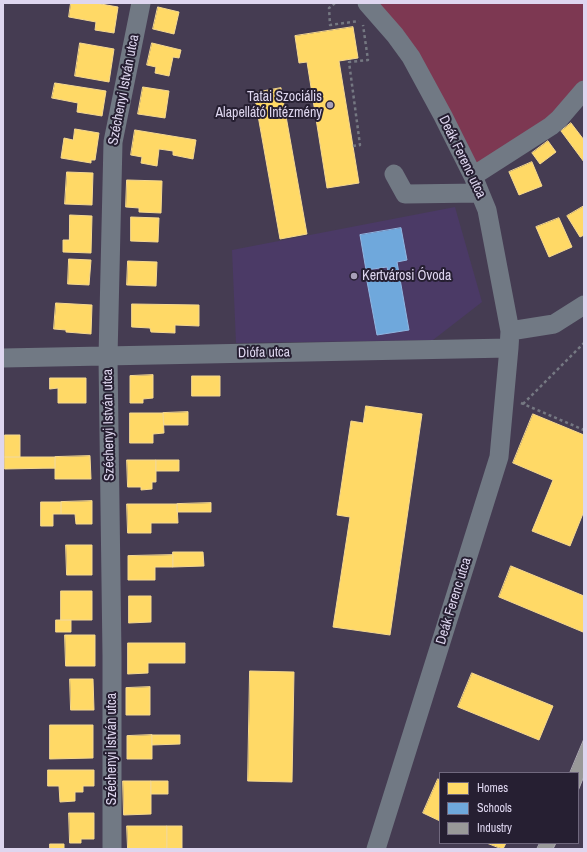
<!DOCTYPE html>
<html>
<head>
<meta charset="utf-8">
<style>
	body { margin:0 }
	#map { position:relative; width:587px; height:852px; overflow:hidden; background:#453c52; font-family:"Archivo Narrow",sans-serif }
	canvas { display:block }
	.frame { position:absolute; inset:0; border:4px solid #ded6ef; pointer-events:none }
	.legend { position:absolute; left:439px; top:772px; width:140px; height:72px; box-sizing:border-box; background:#261f32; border:1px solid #70687e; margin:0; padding:5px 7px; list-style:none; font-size:12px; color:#ded6ef }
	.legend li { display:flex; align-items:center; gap:8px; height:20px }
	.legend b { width:20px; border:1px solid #70687e }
</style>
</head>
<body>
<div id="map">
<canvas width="587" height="852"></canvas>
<div class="frame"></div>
<ul class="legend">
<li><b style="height:11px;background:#ffd966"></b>Homes</li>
<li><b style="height:11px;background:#6fa8dc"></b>Schools</li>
<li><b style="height:11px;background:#999"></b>Industry</li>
</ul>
</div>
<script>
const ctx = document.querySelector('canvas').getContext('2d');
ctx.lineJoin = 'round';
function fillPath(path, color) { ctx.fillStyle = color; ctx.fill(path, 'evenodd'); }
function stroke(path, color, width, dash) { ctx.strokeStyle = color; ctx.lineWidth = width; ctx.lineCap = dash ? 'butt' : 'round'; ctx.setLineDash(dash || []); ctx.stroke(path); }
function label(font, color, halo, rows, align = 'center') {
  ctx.font = font + ' "Archivo Narrow",sans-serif'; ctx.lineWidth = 4; ctx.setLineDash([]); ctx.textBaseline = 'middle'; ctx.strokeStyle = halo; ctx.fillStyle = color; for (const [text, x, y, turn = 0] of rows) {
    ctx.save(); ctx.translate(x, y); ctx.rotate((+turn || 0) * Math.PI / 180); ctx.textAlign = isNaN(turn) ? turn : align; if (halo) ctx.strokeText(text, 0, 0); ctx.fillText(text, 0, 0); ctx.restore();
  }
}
const built = new Path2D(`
	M455,207L482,302L433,340L236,343L232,250Z`);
const green = new Path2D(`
	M375,3H584V90L473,176Z`);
const homes = new Path2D(`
	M71,3H95L118,7L114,33L95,30L96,22L69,17Z
	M158,7L179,12L174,34L153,29Z
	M353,27L358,58L339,61L359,183L327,188L307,62L299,63L295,36Z
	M80,43L114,49L109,82L75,76Z
	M152,43L181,50L179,58L173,57L169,76L155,73L156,67L147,65Z
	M55,83L106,91L102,116L77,112L78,103L52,98Z
	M143,87L169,91L165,118L138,114Z
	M281,88L307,234L280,239L254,93Z
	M571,123L584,140V162L561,131Z
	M75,129L99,133L95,160H91V163L61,158L64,138L73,140Z
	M135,130L196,140L193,159L173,155V151L159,149L157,166L141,163L142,157L131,155Z
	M548,141L556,152L540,164L532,153Z
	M532,162L542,186L519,195L509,172Z
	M67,172L93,173L92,205L65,204Z
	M127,180L162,181L161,213L139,212V208L126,207Z
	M584,206V235L580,237L567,216Z
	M70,215L92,216L91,253L63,252V240H69Z
	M131,217L159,218L158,242L131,241Z
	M559,218L572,247L549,257L536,227Z
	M69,259L91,260L89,285L68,284Z
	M128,261L157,262L156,286L127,285Z
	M56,303L92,305L91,334L66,332V330L54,329Z
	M132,304L199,305V326L175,325V333L151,332L150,328L132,327Z
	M153,375V398L143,399V403H130V376Z
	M192,376H220V396H192Z
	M50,378H86V403H58V388L50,389Z
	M366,406L422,414L390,635L333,627L350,517L337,515L351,421L363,423Z
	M188,412V425H164L163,413Z
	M130,413H163L164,433L153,434V443H130Z
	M533,414L584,435V511L570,546L532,531L553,480L513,463Z
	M5,435H20V457H5Z
	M90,456L91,479H55V457Z
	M5,457H55V468L5,469Z
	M127,460H156V482H152V489L141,490V487H128Z
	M156,460H179V471H156Z
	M92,501V524H76L75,514H61V502Z
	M41,502H61V514H53V526H41Z
	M211,503V512H177V504Z
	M127,504H177L178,523H151V533H128Z
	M66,545H92V575H67Z
	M173,552H203L204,566L173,567Z
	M173,555V567H155V580H128V556Z
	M511,566L584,596V629L583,632L499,597Z
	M61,591H92V620H61Z
	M129,596H151V622L129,623Z
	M56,620H71V632H56Z
	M65,635H95V666H66Z
	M128,643H185V663H148V673L128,674Z
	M250,671L294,672L292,782L248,781Z
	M472,673L553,706L539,740L458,707Z
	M70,679H93L94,710H71Z
	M150,687V715H126V688Z
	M50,725H93V758L50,759Z
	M152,735H180V744L152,745Z
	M152,735V759H127V736Z
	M48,770H94V786H83V792H75V801L60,802L59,786H48Z
	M438,779L440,780V821L423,813Z
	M123,781H151V814L124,815Z
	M151,781H168V794H151Z
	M69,813H94V839H81V843H70Z
	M127,826H167V849H128Z
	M167,826H182V849H167Z
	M487,843H506L503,849Z
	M50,844H64V849H50Z`);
const schools = new Path2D(`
	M401,228L407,260L397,262L409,330L377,335L366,276L388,272L387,267L366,270L360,235Z`);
const industry = new Path2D(`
	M584,739V776L578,791V773H570Z
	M540,843H556L553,849H537Z`);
const path = new Path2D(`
	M335,3L329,8L330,25L359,21
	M353,146L360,145L349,62L368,60L363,25
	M521,403L584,430
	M523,404L584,343`);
const minor = new Path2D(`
	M394,174L405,194L480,193
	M473,176L551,126L559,119L584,90
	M510,331L554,324L584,305
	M3,358L509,348L510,331L487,210L473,176L443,116L411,57L395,35L367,3
	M112,849V656L108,357L113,142L141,3
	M376,849L499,457L509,348`);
const markers = [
	[330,105,4,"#a8a0b8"],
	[354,276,4,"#a8a0b8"]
];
const streetNames = [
	["Széchenyi István utca",124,90,-79],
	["Deák Ferenc utca",462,157,64],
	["Diófa utca",264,353,-1],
	["Széchenyi István utca",109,425,-91],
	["Deák Ferenc utca",454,601,-73],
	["Széchenyi István utca",112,749,-90]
];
const poiNames = [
	["Tatai Szociális",322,97],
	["Alapellátó Intézmény",322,113],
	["Kertvárosi Óvoda",362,276,"left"]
];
fillPath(built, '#4b3a66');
fillPath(green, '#7d3852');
fillPath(homes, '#ffd966');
stroke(homes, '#f5d88f', 1);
fillPath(schools, '#6fa8dc');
stroke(schools, '#90b6e2', 1);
fillPath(industry, '#999');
stroke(industry, '#aeabb3', 1);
stroke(path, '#757882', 2.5, [3, 3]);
stroke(minor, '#717984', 19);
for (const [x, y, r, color] of markers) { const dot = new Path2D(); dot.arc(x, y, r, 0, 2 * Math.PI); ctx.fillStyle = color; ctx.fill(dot); stroke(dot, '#261f32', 1.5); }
label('14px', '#ded6ef', '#261f32', streetNames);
label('14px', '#ded6ef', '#261f32', poiNames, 'right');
</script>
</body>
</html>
